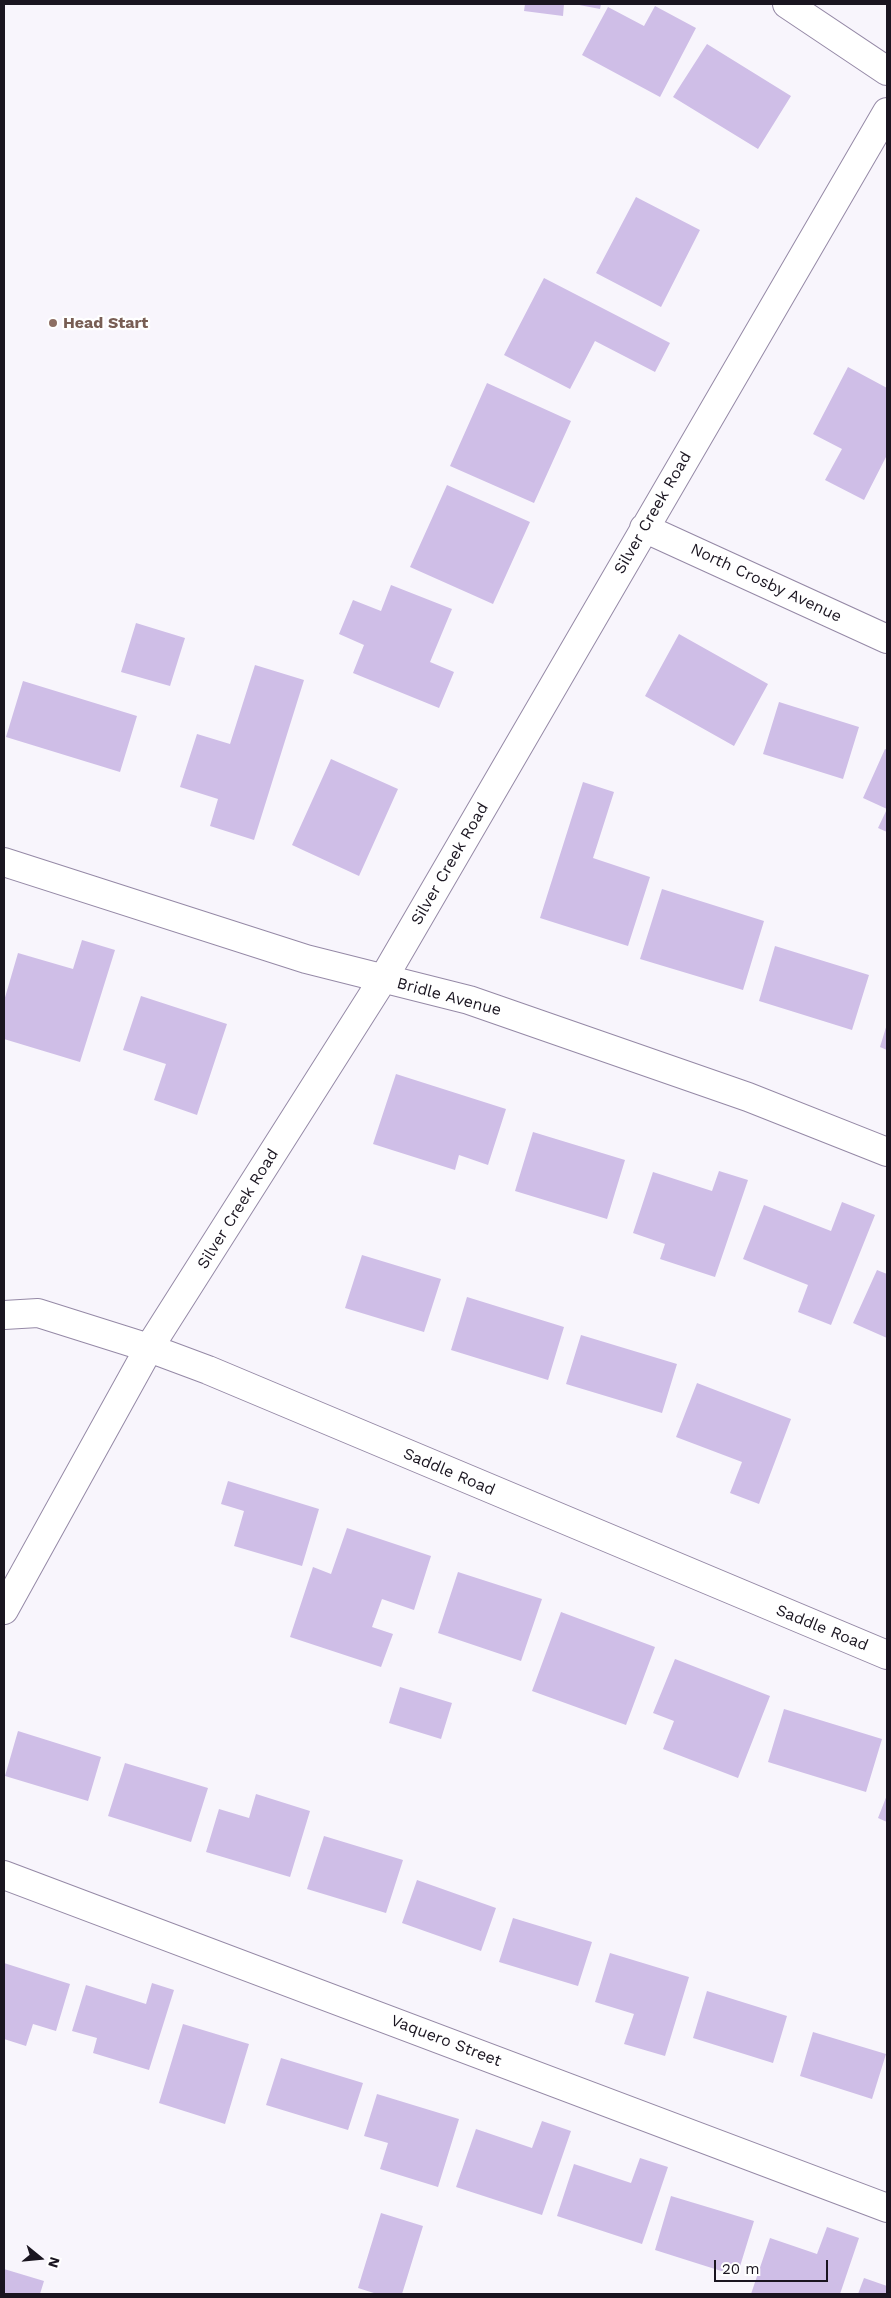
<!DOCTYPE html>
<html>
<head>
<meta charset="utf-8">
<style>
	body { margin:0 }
	#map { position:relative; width:891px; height:2298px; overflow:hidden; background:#f8f5fc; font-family:"Work Sans",sans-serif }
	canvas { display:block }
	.frame { position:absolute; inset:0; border:5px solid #1a1520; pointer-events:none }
	.north { position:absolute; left:15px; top:2233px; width:50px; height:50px; -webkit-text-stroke:4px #fff; paint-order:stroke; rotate:107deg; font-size:14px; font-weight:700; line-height:20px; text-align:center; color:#1a1520 }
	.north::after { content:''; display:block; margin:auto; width:18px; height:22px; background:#1a1520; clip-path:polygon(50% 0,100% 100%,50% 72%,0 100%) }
	.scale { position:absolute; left:714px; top:2260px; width:114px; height:22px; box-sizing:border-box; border:2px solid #1a1520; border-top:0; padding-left:6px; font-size:15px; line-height:18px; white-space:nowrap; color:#1a1520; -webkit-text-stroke:4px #fff; paint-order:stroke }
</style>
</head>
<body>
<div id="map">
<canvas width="891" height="2298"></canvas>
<div class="frame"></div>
<div class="north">N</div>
<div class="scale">20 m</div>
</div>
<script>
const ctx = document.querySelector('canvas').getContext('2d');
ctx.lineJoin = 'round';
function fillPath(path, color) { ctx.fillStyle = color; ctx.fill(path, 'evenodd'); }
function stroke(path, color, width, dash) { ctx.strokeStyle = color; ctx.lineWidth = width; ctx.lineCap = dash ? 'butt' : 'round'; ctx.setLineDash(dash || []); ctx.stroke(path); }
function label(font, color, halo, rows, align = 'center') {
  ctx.font = font + ' "Work Sans",sans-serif'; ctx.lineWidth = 4.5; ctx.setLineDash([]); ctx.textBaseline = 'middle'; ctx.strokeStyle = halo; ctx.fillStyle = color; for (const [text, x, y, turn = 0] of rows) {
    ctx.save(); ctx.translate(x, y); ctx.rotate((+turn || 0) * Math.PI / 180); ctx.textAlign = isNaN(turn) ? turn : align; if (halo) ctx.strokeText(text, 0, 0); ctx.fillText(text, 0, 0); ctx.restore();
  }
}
const building = new Path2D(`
	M525,4H564L563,16L524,11Z
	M574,4H601L600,9Z
	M655,6L696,28L660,97L582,55L608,7L644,26Z
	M707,44L791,96L758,149L673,97Z
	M636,197L700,230L661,307L596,273Z
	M544,278L670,343L655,372L595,341L570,389L504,355Z
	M848,367L887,388V455L864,500L825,480L842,449L813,434Z
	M487,383L571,421L534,503L450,466Z
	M447,485L530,522L493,604L410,567Z
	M391,585L452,609L430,662L454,672L439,708L353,673L364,645L339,634L353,600L381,611Z
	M136,623L185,638L170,686L121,672Z
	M679,634L768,684L734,746L645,696Z
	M255,665L304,680L254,840L210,826L218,799L180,787L197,734L230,744Z
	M23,681L137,716L120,772L6,737Z
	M779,702L859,727L843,779L763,754Z
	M885,749L887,750V832L878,828L887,809L863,798Z
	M331,759L398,789L359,876L292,845Z
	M583,782L614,792L593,858L650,877L628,946L540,918Z
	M662,889L764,921L743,990L640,959Z
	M82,940L115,950L80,1062L4,1039V1001L18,953L73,969Z
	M775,946L869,975L852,1030L759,1001Z
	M141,996L227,1024L197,1115L154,1100L166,1064L123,1050Z
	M887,1024V1050L880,1047Z
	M396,1074L506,1109L488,1165L459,1155L455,1170L373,1144Z
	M533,1132L625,1160L607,1219L515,1191Z
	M719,1171L748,1180L715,1277L660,1259L665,1244L633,1233L653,1172L712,1191Z
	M842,1202L875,1215L831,1325L798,1312L808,1285L743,1259L764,1205L831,1231Z
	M362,1255L441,1279L424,1332L345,1308Z
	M877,1270L887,1274V1338L853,1323Z
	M467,1297L564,1327L548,1380L451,1350Z
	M581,1335L677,1364L662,1413L566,1384Z
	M697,1383L791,1419L759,1504L730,1493L742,1462L676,1437Z
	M228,1481L319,1509L302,1566L234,1546L244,1511L221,1504Z
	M347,1528L431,1556L414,1610L382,1599L372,1627L393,1634L381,1667L290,1637L313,1567L331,1574Z
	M458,1572L542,1599L521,1661L438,1633Z
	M561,1612L655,1647L626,1725L532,1691Z
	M675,1659L770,1696L738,1778L663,1749L674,1721L653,1713Z
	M400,1687L452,1703L441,1739L389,1723Z
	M784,1709L882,1739L866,1792L768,1762Z
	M18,1731L101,1757L88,1801L5,1776Z
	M125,1763L208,1788L191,1842L108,1816Z
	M256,1794L310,1811L290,1877L206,1852L219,1809L249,1818Z
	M887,1795V1822L878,1818Z
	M324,1836L403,1860L386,1913L307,1889Z
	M417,1880L496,1908L481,1951L402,1923Z
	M513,1918L592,1942L578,1986L499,1962Z
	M610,1953L689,1977L665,2056L624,2044L634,2014L595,2002Z
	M4,1963L70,1984L56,2031L33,2024L26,2046L4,2039Z
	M152,1983L174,1990L149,2070L93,2053L97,2038L72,2031L86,1985L146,2004Z
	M707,1991L787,2016L773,2063L693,2038Z
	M183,2024L249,2044L225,2124L159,2103Z
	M813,2032L886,2054L872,2099L800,2076Z
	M281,2058L363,2083L348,2130L266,2105Z
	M377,2094L459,2119L438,2187L380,2169L388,2143L364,2136Z
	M542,2121L571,2131L542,2215L456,2187L476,2129L532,2148Z
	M640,2158L668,2167L642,2244L557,2216L574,2164L631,2183Z
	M671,2196L754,2221L737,2276L655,2250Z
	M381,2213L423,2226L402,2294H377L358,2288Z
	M827,2227L859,2238L840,2294H751L770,2238L817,2254Z
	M4,2269L44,2281L40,2294H4Z
	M864,2278L887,2286V2294H858Z`);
const minor = new Path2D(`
	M787,4L887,71
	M644,528L887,639
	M4,862L306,959L469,1000L748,1097L887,1152
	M4,1315L38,1313L149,1348L208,1370L887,1655
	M4,1610L149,1348L383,979L887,112
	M4,1875L887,2208`);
const markers = [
	[53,323,5,"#8d6e63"]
];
const educationNames = [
	["Head Start",63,323]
];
const streetNames = [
	["Silver Creek Road",653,513,-60],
	["North Crosby Avenue",766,583,25],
	["Silver Creek Road",450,864,-60],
	["Bridle Avenue",449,997,15],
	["Silver Creek Road",238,1209,-58],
	["Saddle Road",449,1472,23],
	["Saddle Road",822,1628,22],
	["Vaquero Street",446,2041,21]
];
fillPath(building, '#cfbee7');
stroke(minor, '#9589a6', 30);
stroke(minor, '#fff', 28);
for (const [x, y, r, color] of markers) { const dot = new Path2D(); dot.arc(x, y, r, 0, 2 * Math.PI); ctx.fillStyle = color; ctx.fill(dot); stroke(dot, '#fff', 2); }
label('bold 16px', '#785e54', '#fff', educationNames, 'left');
label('16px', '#1a1520', '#fff', streetNames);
</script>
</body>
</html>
